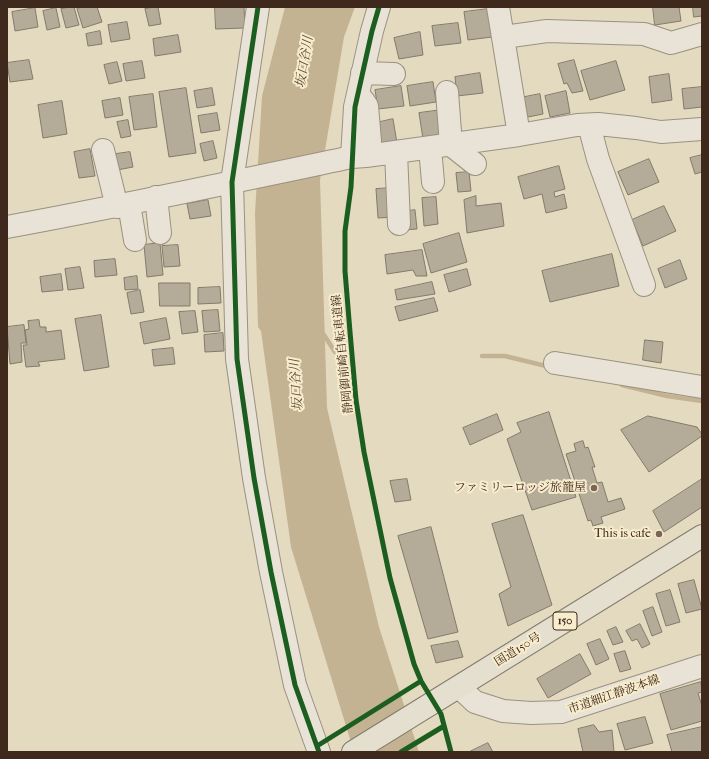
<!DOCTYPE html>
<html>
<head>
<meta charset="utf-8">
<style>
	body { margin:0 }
	#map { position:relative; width:709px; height:759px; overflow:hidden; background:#e4dabf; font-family:"IM FELL French Canon",serif }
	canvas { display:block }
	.frame { position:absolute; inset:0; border:8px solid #3f281c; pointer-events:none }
</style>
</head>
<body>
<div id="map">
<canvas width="709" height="759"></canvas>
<div class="frame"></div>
</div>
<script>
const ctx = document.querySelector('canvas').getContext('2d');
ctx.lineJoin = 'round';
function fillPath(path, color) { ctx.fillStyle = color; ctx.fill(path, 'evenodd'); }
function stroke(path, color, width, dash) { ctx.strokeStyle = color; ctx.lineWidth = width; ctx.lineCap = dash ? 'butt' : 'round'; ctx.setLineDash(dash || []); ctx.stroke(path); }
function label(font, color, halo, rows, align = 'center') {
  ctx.font = font + ' "IM FELL French Canon","Noto Serif JP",serif'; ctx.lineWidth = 4; ctx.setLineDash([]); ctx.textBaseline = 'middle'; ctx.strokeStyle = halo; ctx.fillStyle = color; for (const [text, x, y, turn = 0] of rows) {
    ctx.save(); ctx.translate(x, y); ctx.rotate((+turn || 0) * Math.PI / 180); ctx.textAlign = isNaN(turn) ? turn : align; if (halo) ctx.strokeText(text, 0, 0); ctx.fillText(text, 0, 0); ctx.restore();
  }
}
const water = new Path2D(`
	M285,7H355L344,37L320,180L327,408L379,627L419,752H354L291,547L261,331L258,327L255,213L262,96Z`);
const stream = new Path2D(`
	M322,332L335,352
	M482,356H505L550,367
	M622,385L667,396L702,401`);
const building = new Path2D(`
	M71,7H74L79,25L66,28L61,9Z
	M82,7H97L102,22L83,28L77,9Z
	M158,7L161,24L149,26L145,9Z
	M215,7H244L245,28L216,29Z
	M653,7H679L681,21L655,25Z
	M693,7H702V16L694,17Z
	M35,8L38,27L15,31L12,12Z
	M56,8L60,27L47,30L43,11Z
	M488,9L492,37L468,40L464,12Z
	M127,22L130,39L111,42L108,25Z
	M458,23L461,43L435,46L432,26Z
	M100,31L102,44L88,46L86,34Z
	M420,32L423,55L399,59L394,38Z
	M178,35L181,52L155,56L153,39Z
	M29,60L33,79L10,82L7,63Z
	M574,60L583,91L572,93L567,83L564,84L558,64Z
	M142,61L145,78L126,81L123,64Z
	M616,61L625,90L590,100L581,71Z
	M117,62L122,81L109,84L104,65Z
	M480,73L483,93L457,96L455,77Z
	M669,74L672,100L652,103L649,77Z
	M433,82L436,102L410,106L407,86Z
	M401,86L404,106L378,109L375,90Z
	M702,87V107L684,109L682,89Z
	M186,88L196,153L169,157L159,92Z
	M212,88L215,105L197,108L194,91Z
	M566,91L570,113L550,117L545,96Z
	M153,94L157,127L134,130L129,97Z
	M540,94L543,114L523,118L520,98Z
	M120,98L123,115L105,118L102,101Z
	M62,101L67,134L43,138L38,105Z
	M442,110L446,135L423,139L419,113Z
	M217,113L220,130L201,133L198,116Z
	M393,119L397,143L379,145L376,123Z
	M128,120L131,136L121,138L117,122Z
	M213,141L217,158L204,161L200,144Z
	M90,149L95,176L79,178L74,152Z
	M130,152L133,167L112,171L109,155Z
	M702,155V172L695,174L690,158Z
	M649,159L659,182L628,195L618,172Z
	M559,166L565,189L554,192L555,197L564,194L567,208L546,213L542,194L524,199L518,177Z
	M469,172L471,191L458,192L456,173Z
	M393,188L395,217L378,218L376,189Z
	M476,196V206L501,203L504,226L467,233L464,200Z
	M436,197L438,224L424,226L422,198Z
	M208,200L211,216L190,219L187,204Z
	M664,206L676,231L643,246L632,220Z
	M415,210L417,229L403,230L402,212Z
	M459,233L467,262L431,273L423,244Z
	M160,243L163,275L147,277L144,245Z
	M178,245L180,266L164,267L162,246Z
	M422,250L427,276H416L413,270L387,274L385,255Z
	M612,254L619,286L550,302L542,271Z
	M115,259L117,275L95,277L94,261Z
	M680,260L687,279L665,288L658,269Z
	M80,267L84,288L68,290L65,269Z
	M467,269L471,285L449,292L444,275Z
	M61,274L63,290L42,292L40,277Z
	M137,276L138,289L125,290L124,278Z
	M432,282L435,294L397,300L395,290Z
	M159,283H190V306H160Z
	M220,287L221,303L198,304V288Z
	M140,290L144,312L131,314L127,293Z
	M434,298L438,311L399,321L395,307Z
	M218,310L220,331L204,332L202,311Z
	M195,311L198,332L182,334L179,312Z
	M101,315L109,367L84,371L75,319Z
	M166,318L170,339L144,344L140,323Z
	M39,320L40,327H46V332L61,330L65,359L38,362L40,366L26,367L23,345H27L25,330L29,329L28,321Z
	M24,325L26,343H21L22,362L10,364L7,327Z
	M223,333L224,351L205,352L204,335Z
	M645,340L663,342L661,363L643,360Z
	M173,348L175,364L154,366L152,350Z
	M549,412L576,497L532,510L507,439L521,432L517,423Z
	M497,414L503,430L470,445L463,428Z
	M648,416L697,427L702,434V436L649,472L621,430Z
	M583,441L585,448L588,447L595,467H592L597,483L602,482L608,502L621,498L625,509L601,517L603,523L593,526L591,520L588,521L566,454L576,451L574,444Z
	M407,479L411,500L395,502L390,481Z
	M702,479V507L664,532L653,511Z
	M523,515L552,605L508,626L499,594L511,587L492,524Z
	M431,527L458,632L428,639L398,536Z
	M694,580L702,609L686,613L678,584Z
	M670,590L680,622L666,626L656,594Z
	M653,607L662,632L652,636L643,611Z
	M640,624L650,644L642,648L637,639L632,641L626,631Z
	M616,627L623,642L613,645L607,631Z
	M600,639L609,659L596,665L587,644Z
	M458,641L463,657L436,663L431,646Z
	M625,651L631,669L620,672L614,654Z
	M580,654L591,674L548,698L537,679Z
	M701,682L702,692L698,693L702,706V721L671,730L660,694Z
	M645,717L653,743L625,750L617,724Z
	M594,725L599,732L612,730L614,752H583L578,729Z
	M702,727V752H672L667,735Z
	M488,743L493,752H469Z`);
const minor = new Path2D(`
	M258,7L232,182L237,359L254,478L271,572L295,685L319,752
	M498,7L519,135
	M504,37L547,31L644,34L671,43L702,34
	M362,73L394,74
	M447,92L451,145L475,164
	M363,100L367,106L370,141
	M589,125L598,159L644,285
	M430,148L433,182
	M103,150L117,207
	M396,152L399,224
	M352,157L355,107L372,31L379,7
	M156,197L160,233
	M129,204L135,240
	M7,227C123,206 237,181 352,157L366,156L519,135L577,125L598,124L636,128L661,132L702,129
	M555,363L702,387
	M459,687L475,702L503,711L531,713L561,712L702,666`);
const highway = new Path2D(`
	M353,752L702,536`);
const cycleway = new Path2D(`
	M258,7L232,182L237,359L254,478L271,572L295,685L319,752
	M379,7L372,31L355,107L351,187L345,231V271L350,332L356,400L364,452L390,578L414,664L421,681L441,714L451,752
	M317,746L421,681
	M401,752L444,726`);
const markers = [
	[594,488,4,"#796655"],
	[659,534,4,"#796655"]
];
const shields = [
	[565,621,24]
];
const shieldNames = [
	["150",565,621]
];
const streetNames = [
	["静岡御前崎自転車道線",343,354,-96],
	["国道150号",518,650,-32],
	["市道細江静波本線",614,695,-19]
];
const poiNames = [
	["ファミリーロッジ旅籠屋",586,488],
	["This is cafe",651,534]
];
const waterNames = [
	["坂口谷川",305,62,-81],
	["坂口谷川",297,385,-94]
];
fillPath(water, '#c4b392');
stroke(stream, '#c4b392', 4.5);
fillPath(building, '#b4ab99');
stroke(building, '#837a6b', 1);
stroke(minor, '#9a9181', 24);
stroke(highway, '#837a6b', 24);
stroke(minor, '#e8e3d6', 22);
stroke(highway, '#e4dfcf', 22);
stroke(cycleway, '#1b5e20', 5);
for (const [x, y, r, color] of markers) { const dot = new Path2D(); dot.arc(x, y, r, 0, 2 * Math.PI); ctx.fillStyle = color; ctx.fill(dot); stroke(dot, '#f7eccc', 1.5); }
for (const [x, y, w] of shields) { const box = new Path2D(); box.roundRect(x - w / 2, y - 9, w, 18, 3); ctx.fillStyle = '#f7eccc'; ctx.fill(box); stroke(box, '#3f281c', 1); }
label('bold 11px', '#3f281c', null, shieldNames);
label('12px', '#3f281c', '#f7eccc', streetNames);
label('12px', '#3f281c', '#f7eccc', poiNames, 'right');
label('italic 13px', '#634d39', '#f7eccc', waterNames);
</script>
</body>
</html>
